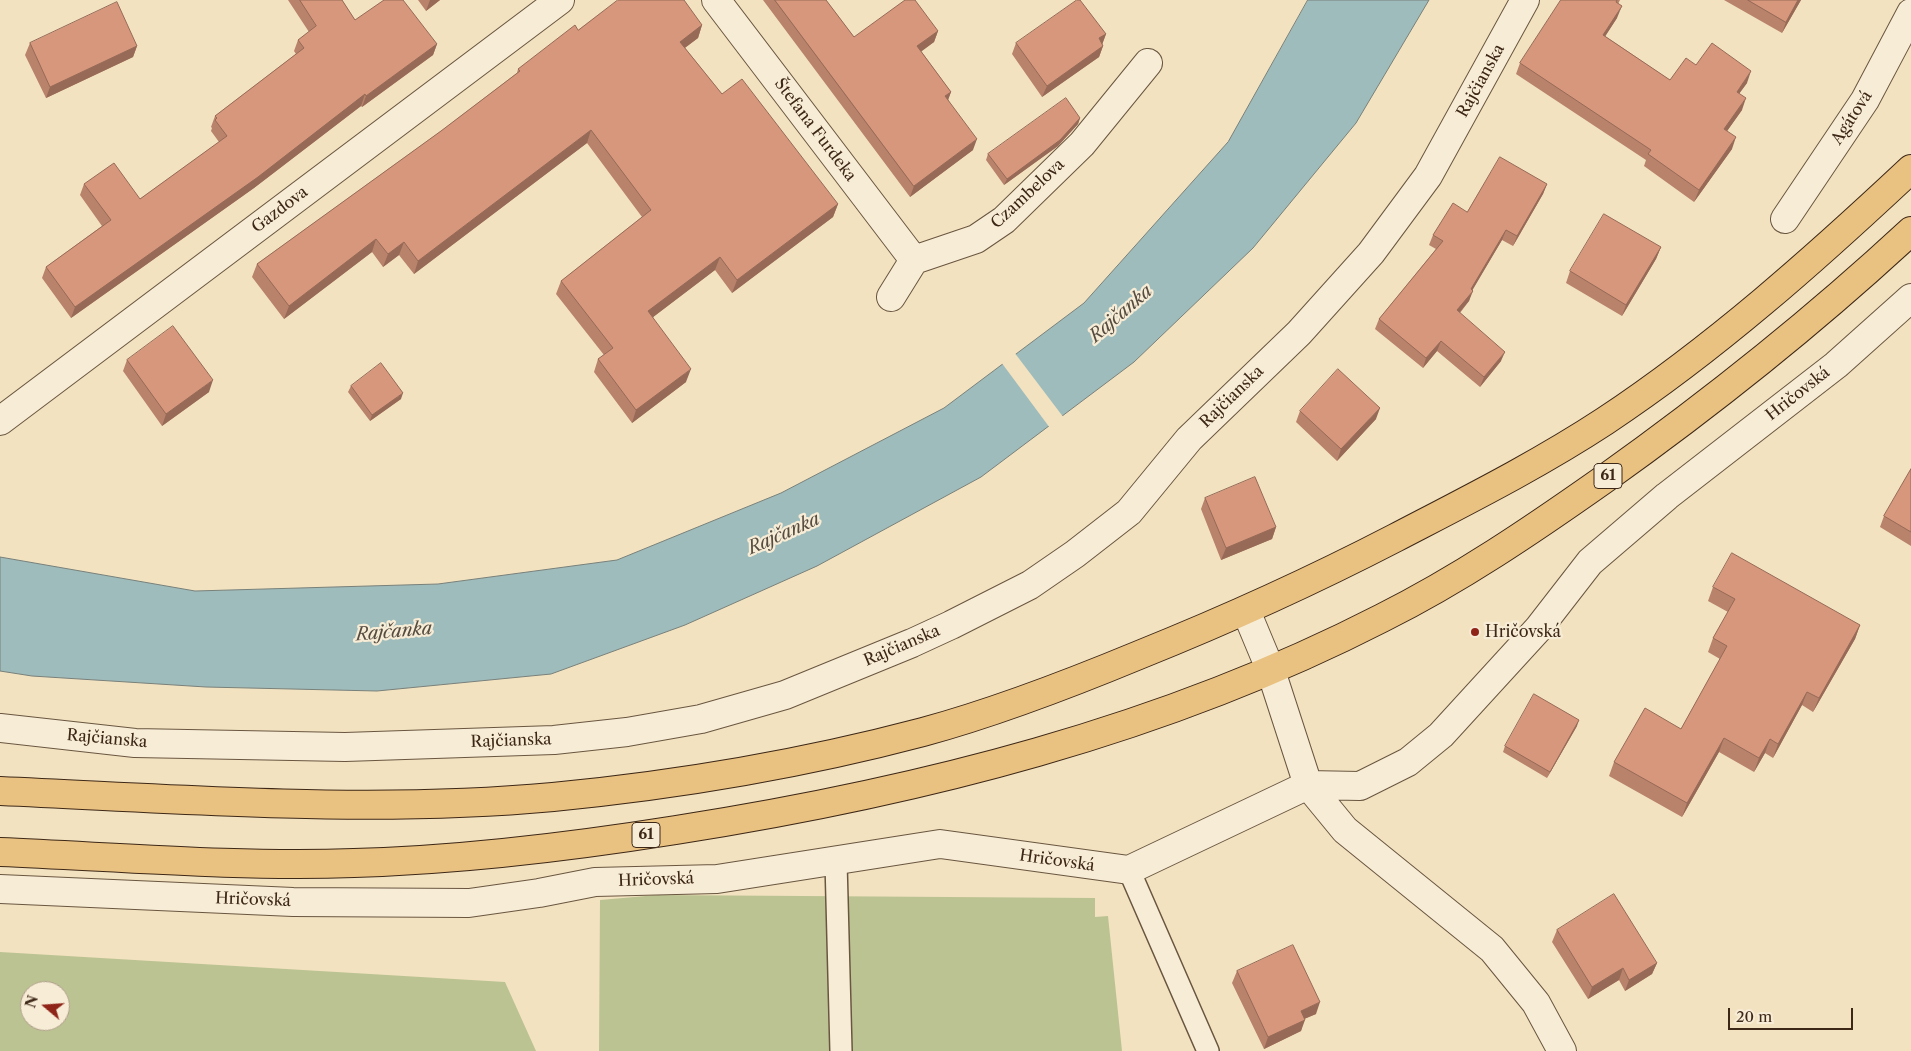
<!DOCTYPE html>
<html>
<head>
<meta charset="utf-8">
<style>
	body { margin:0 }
	#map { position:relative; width:1911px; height:1051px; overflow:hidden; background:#f2e2c0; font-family:"Libre Caslon Text",serif }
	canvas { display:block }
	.north { position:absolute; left:20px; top:981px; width:50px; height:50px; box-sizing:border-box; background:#f7ecd6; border:1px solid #ad9d89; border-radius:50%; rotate:288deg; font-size:14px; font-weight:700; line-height:20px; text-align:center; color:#3d2716 }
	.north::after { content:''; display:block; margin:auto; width:18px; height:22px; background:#8f2418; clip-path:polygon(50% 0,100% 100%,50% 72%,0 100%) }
	.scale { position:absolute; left:1728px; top:1008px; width:125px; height:22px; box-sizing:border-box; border:2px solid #3d2716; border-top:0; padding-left:6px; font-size:15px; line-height:18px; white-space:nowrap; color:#3d2716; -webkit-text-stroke:4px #f7ecd6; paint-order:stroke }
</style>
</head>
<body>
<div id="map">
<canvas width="1911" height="1051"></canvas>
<div class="north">N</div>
<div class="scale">20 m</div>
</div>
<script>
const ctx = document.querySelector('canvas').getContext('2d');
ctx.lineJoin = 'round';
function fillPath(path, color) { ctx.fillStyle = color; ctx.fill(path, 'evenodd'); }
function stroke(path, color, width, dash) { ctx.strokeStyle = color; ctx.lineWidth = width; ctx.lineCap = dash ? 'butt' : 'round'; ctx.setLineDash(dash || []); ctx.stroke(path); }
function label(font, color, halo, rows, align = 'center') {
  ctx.font = font + ' "Libre Caslon Text",serif'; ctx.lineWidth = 4.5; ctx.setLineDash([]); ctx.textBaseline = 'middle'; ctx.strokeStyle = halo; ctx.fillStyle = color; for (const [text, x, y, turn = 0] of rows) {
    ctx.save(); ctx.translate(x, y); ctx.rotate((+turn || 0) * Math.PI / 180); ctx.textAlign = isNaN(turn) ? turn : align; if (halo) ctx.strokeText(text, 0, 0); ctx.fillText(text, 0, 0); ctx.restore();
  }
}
const green = new Path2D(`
	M657,895L1095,898V917L1108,916L1122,1051H599L600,900Z
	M0,952L505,982L536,1051H0ZM30,991H60V1021H30Z`);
const water = new Path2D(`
	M1308,0H1429L1356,123L1253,248L1134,362L981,477L817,566L685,625L551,674L377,691L206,687L32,676L0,671V557L195,591L438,584L617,560L781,493L944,408L1084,303L1228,142Z`);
const pier = new Path2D(`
	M1014,352L1064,418L1050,428L1001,362Z`);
const lane = new Path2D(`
	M836,862L841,1051
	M1129,870L1208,1051`);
const street = new Path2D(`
	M716,0L914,260
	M1785,219L1865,100L1911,13
	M891,297L914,260L976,239L1004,220L1082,144L1148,63
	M0,421L560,0
	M1246,611L1271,671L1308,785L1345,830L1492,949L1536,1003L1562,1051
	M0,728L135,743L345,747L554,740L627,732L701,719L785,695L912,643L951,625L1030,585L1075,554L1129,512L1189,439L1299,333L1371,253L1428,176L1525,0
	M0,889L293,902L469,903L539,893L595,882L717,879L940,844L1129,870L1308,785L1360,786L1408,762L1441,735L1538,629L1590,562L1667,496L1836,365L1911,298`);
const primary = new Path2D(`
	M0,791C184,799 369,814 553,797C677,785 802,764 923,732C997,712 1069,684 1139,655C1226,620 1312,581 1395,538C1466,501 1538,465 1605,421C1715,348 1815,259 1911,169
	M0,852C118,857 237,867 354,863C462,860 569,847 676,830C918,792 1162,731 1382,618C1460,579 1532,530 1603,480C1711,403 1814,321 1911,231`);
const wall = new Path2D(`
	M288,0H342L355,20L437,44L433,55L362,107L361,106L254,188L71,318L42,278L46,267L102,226L80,195L84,184L140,199L219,142L211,131L212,128L211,127L215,116L296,54L294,51L298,40L309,32Z
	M418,0H440L426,11Z
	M763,0H826L854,37L938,31L934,42L921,51L951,92L948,99L973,150L910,197Z
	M1561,0H1620L1618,4L1617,18L1605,36L1670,80L1696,65L1747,83L1739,94L1742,110L1727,131L1732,149L1694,202L1644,166L1646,160L1516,74L1520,63Z
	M1724,0H1801L1782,33Z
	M702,25L698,38L685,48L722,94L838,204L833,217L732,293L715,270L653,317L686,382L632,423L594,372L598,359L604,355L556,294L561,281L642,217L587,143L414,274L399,255L383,267L372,252L284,319L252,277L257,264L441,131L517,73L518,69L578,30Z
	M1106,34L1102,44L1103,46L1099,57L1042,97L1012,54L1016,43Z
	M30,43L137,46L133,57L46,98L25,55Z
	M1080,118L1078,124L1058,146L1004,185L986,160L988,154Z
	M1547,184L1543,194L1513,246L1502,240L1472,290L1469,301L1460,313L1501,361L1480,387L1437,351L1423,368L1375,329L1379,319L1436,249L1429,245L1433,235L1467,212Z
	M1661,247L1656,259L1622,316L1566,283L1570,271Z
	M127,360L209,392L162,426L123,371Z
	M351,386L401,399L370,421L348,392Z
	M1300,411L1376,419L1337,461L1296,422Z
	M1911,469V546L1880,527L1884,516Z
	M1205,498L1276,527L1272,539L1221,560L1201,509Z
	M1713,587L1860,625L1855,639L1813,712L1802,705L1773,758L1765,753L1754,772L1719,752L1682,817L1609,776L1614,762L1681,729L1720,659L1708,652L1713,638L1728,612L1708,601Z
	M1577,726L1547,778L1503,752L1505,746Z
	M1557,930L1657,963L1652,974L1625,991L1619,980L1588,999L1552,942Z
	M1237,971L1316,1014L1304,1019L1301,1031L1264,1049L1232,983Z`);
const shadedWall = new Path2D(`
	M430,0H440L426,11Z
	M1798,0H1801L1782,33L1786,22Z
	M1622,6L1617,18L1599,46L1603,35Z
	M702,25L698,38L675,55L680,42Z
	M938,31L934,42L914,57L917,46Z
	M1106,34L1102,45L1099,38Z
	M437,44L433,55L362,107L366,96Z
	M137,46L133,57L46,98L50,87Z
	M1103,46L1099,57L1042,97L1047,86Z
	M1751,71L1747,83L1732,103L1737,92Z
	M951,92L947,103L945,96Z
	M365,94L361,106L254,188L71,318L75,307Z
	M1746,98L1742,110L1720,141L1724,129Z
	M1080,118L1078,124L1058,146L1004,185L1007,179Z
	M591,130L587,143L414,274L418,261Z
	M1736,137L1732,149L1694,202L1699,190Z
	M977,139L973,150L910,197L914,186Z
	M1547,184L1543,194L1513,246L1517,236Z
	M838,204L833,217L732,293L737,280Z
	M1506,230L1502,240L1469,296L1473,291L1469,301L1453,320L1457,310L1471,289Z
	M376,239L372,252L284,319L289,306Z
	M404,242L399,255L383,267L388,254Z
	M1661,247L1656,259L1622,316L1626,305Z
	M720,257L715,270L644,324L648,311Z
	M1441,341L1437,351L1423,368L1426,358Z
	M1505,352L1501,361L1480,387L1484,377Z
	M691,369L686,382L632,423L636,410Z
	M213,380L209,392L162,426L166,414Z
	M403,393L401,399L370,421L372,415Z
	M1380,408L1376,419L1337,461L1341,449Z
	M1276,527L1272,539L1221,560L1226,548Z
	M1860,625L1855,639L1813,712L1819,698Z
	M1807,692L1802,705L1773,758L1778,744Z
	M1579,720L1577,726L1547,778L1550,772Z
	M1724,738L1719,752L1682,817L1687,803Z
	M1770,739L1765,753L1754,772L1759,758Z
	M1657,963L1652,974L1625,991L1629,980Z
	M1623,968L1619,980L1588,999L1592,987Z
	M1320,1002L1316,1014L1297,1022L1301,1011Z
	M1305,1020L1301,1031L1264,1049L1268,1037Z`);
const building = new Path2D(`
	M300,0H342L355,20L384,0H403L437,44L366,96L365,94L258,177L75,307L46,267L111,220L84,184L114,163L140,199L227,136L215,120L217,118L215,116L304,48L298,40L316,26Z
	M618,0H684L702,25L680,42L722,94L742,79L838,204L737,280L720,257L648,311L691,369L636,410L598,359L613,348L561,281L651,210L591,130L418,261L404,242L388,254L376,239L289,306L257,264L441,131L520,71L518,69L575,25L578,30Z
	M775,0H826L854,37L905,0H915L938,31L917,46L951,92L945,96L977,139L914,186Z
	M1077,0H1080L1106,34L1099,38L1103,46L1047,86L1016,43Z
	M1561,0H1617L1616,2L1622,6L1603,35L1670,80L1686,58L1696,65L1712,43L1751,71L1737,92L1746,98L1724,129L1736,137L1699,190L1648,154L1651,150L1520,63Z
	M1748,0H1798L1786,22Z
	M117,2L137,46L50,87L30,43Z
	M1066,98L1080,118L1060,140L1007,179L988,154Z
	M1500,157L1547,184L1517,236L1506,230L1471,289L1473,291L1457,310L1505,352L1484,377L1441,341L1426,358L1379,319L1443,241L1433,235L1453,203L1467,212Z
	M1604,214L1661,247L1626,305L1570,271Z
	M173,326L213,380L166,414L127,360Z
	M381,363L403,393L372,415L351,386Z
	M1338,369L1380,408L1341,449L1300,411Z
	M1911,469V532L1884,516Z
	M1255,477L1276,527L1226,548L1205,498Z
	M1732,553L1860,625L1819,698L1807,692L1778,744L1770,739L1759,758L1724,738L1687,803L1614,762L1645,708L1681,729L1727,646L1713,638L1735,599L1713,587Z
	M1534,694L1579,720L1550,772L1505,746Z
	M1614,894L1657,963L1629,980L1623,968L1592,987L1557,930Z
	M1293,945L1320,1002L1301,1011L1305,1020L1268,1037L1237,971Z`);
const markers = [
	[1475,632,5,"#8f2418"]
];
const shields = [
	[1608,476,28],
	[646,835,28]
];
const shieldNames = [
	["61",1608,476],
	["61",646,835]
];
const streetNames = [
	["Rajčianska",1481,81,-61],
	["Agátová",1852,118,-57],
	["Štefana Furdeka",815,130,53],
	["Czambelova",1028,194,-43],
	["Gazdova",280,210,-37],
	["Hričovská",1798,394,-38],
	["Rajčianska",1232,397,-44],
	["Rajčianska",902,646,-23],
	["Rajčianska",107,739,5],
	["Rajčianska",511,741,-2],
	["Hričovská",1057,861,8],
	["Hričovská",656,880,-2],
	["Hričovská",253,900,2]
];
const poiNames = [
	["Hričovská",1485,632]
];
const waterNames = [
	["Rajčanka",1121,314,-41],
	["Rajčanka",784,534,-24],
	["Rajčanka",394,632,-5]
];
fillPath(green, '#bcc392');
fillPath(water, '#9fbcbc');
stroke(water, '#78807a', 1);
fillPath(pier, '#f2e2c0');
stroke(lane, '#6a5640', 24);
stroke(street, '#6a5640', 30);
stroke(primary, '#3d2716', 30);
stroke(lane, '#f7ecd6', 21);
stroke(street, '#f7ecd6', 28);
stroke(primary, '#e9c180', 28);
fillPath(wall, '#b9826b');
fillPath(shadedWall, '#966a57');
fillPath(building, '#d7977c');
stroke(building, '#966a57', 1);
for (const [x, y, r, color] of markers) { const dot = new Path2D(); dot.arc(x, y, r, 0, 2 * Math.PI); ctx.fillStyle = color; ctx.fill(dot); stroke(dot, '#f7ecd6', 2); }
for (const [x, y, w] of shields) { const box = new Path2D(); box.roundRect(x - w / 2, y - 12.5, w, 25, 4); ctx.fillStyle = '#f7ecd6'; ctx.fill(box); stroke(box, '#3d2716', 1); }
label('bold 15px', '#3d2716', null, shieldNames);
label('16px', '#3d2716', '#f7ecd6', streetNames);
label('16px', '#3d2716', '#f7ecd6', poiNames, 'left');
label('italic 18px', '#564c40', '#f7ecd6', waterNames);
</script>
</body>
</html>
